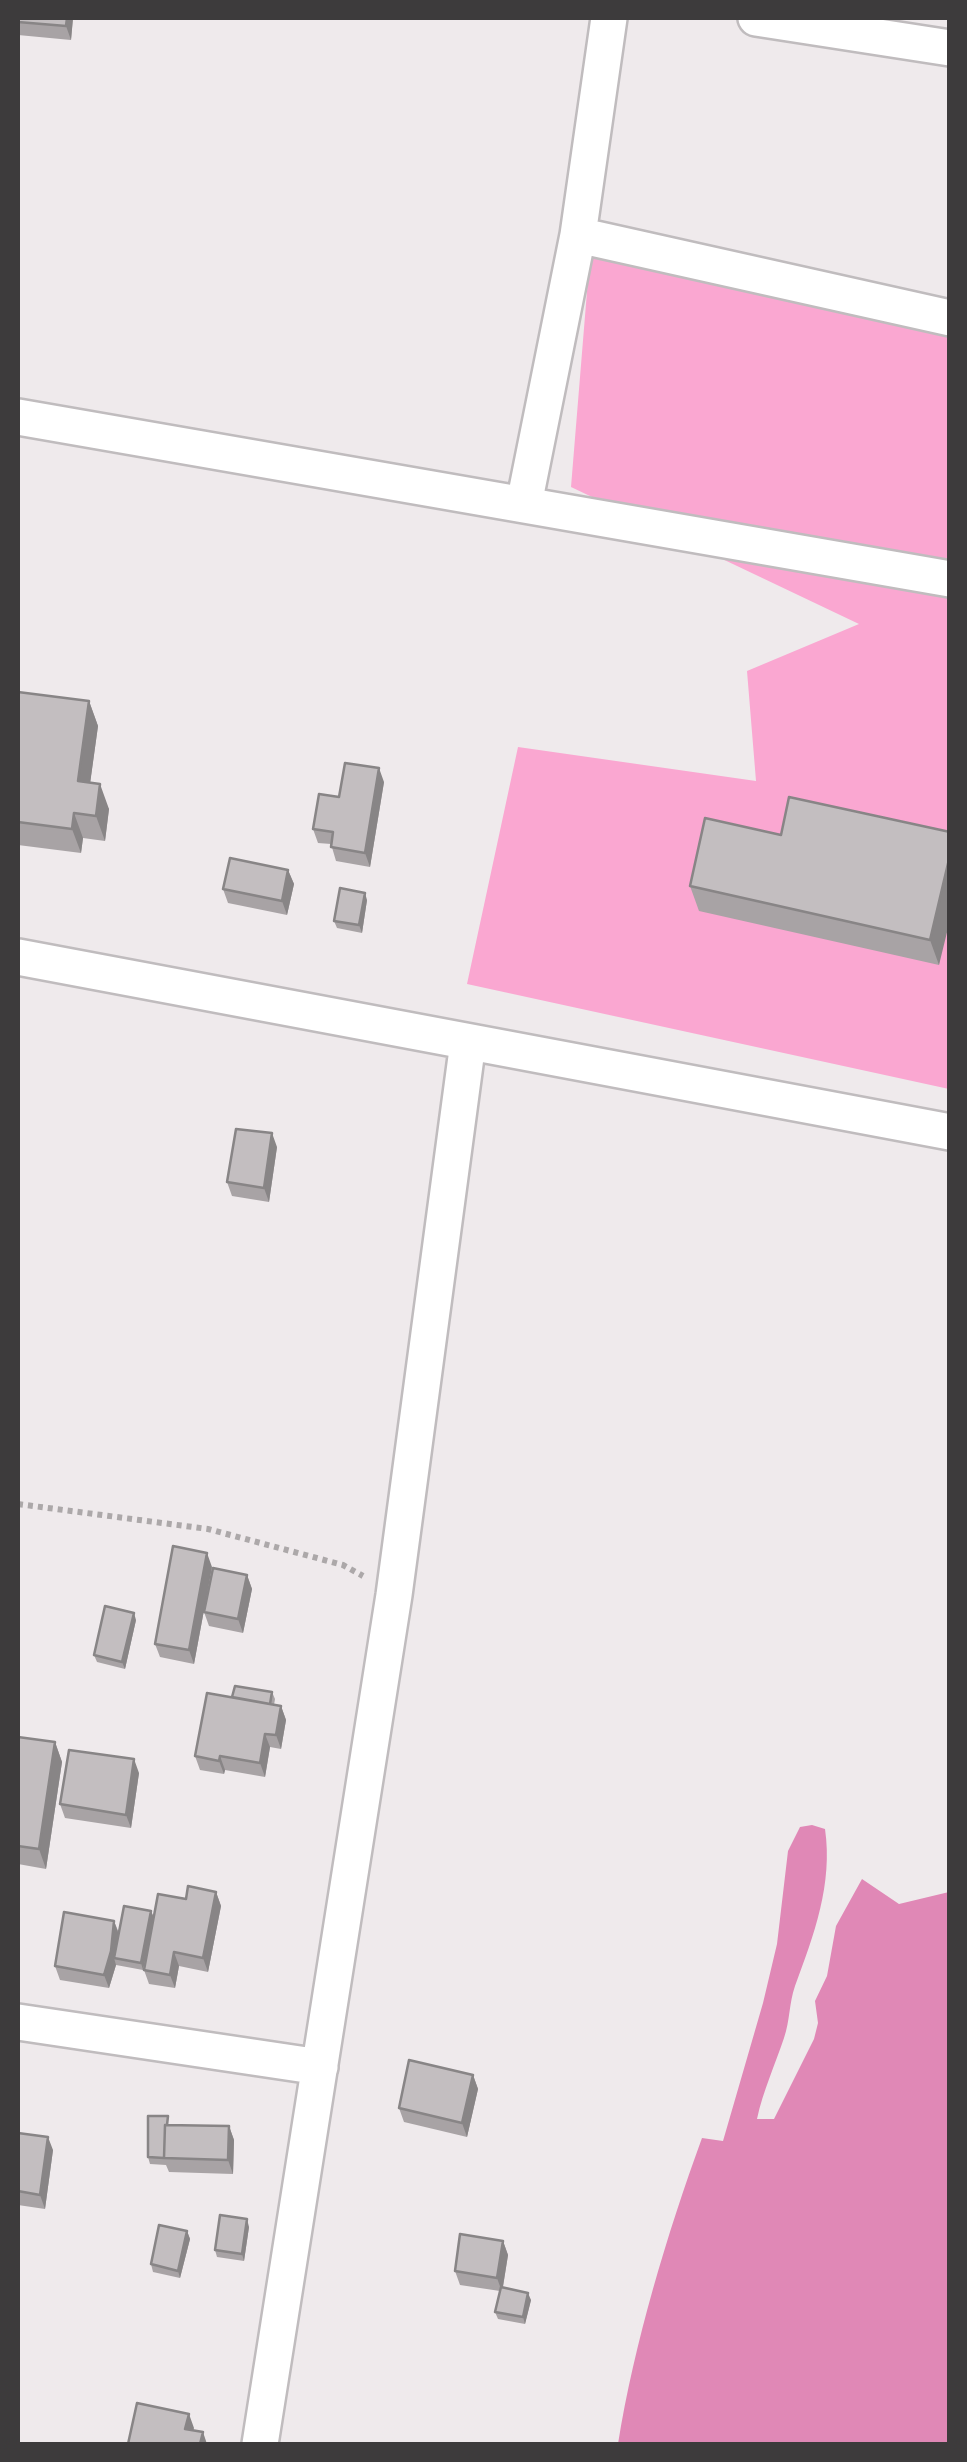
<!DOCTYPE html>
<html>
<head>
<meta charset="utf-8">
<style>
	body { margin:0 }
	#map { position:relative; width:967px; height:2462px; overflow:hidden; background:#efeaec; font-family:"Roboto Condensed",sans-serif }
	canvas { display:block }
	.frame { position:absolute; inset:0; border:20px solid #3d3b3c; pointer-events:none }
</style>
</head>
<body>
<div id="map">
<canvas width="967" height="2462"></canvas>
<div class="frame"></div>
</div>
<script>
const ctx = document.querySelector('canvas').getContext('2d');
ctx.lineJoin = 'round';
function fillPath(path, color) { ctx.fillStyle = color; ctx.fill(path, 'evenodd'); }
function stroke(path, color, width, dash) { ctx.strokeStyle = color; ctx.lineWidth = width; ctx.lineCap = dash ? 'butt' : 'round'; ctx.setLineDash(dash || []); ctx.stroke(path); }
const green = new Path2D(`
	M590,255L949,333V1089L467,984L518,747L756,781L747,671L859,624L571,487Z`);
const water = new Path2D(`
	M812,1825L825,1829C833,1884 814,1935 795,1986C789,2003 790,2021 784,2038C775,2065 763,2091 757,2119H774L814,2039L818,2023L815,2001L827,1976L836,1926L862,1879L899,1904L949,1892V2444H618C634,2344 667,2234 702,2138L723,2141L763,2003L777,1944L788,1851L800,1827Z`);
const path = new Path2D(`
	M18,1504L208,1529L343,1565L363,1576`);
const minor = new Path2D(`
	M756,18L950,48
	M578,235L950,318
	M18,417L950,579
	M524,504L578,235L609,18
	M18,957L950,1132
	M18,2022L320,2067
	M260,2444L394,1595L468,1042`);
const wall = new Path2D(`
	M18,18H73L71,40L18,35Z
	M18,692L89,701L98,726L90,783L109,809L105,841L83,838L81,853L18,845Z
	M384,782L370,867L336,861L331,844L318,843L313,829L339,797Z
	M950,832L939,965L699,911L690,886L781,835Z
	M288,870L294,884L287,915L228,903L223,889Z
	M367,900L362,933L337,928L334,921Z
	M277,1147L269,1202L232,1196L227,1182Z
	M212,1567L194,1664L160,1657L155,1644Z
	M247,1575L252,1589L243,1633L209,1626L204,1612Z
	M136,1620L125,1669L97,1662L94,1655Z
	M272,1692L275,1699L274,1705L281,1706L286,1720L281,1749L270,1747L265,1777L225,1770L224,1774L200,1770L195,1756L232,1697Z
	M18,1737L55,1742L62,1762L46,1869L18,1864Z
	M139,1773L131,1828L65,1818L60,1804Z
	M216,1892L221,1906L208,1972L179,1966L175,1988L149,1984L144,1970L151,1932L143,1970L116,1965L109,1988L60,1980L55,1966L114,1921L119,1933L151,1911L154,1918L186,1899Z
	M473,2075L478,2089L467,2137L404,2122L399,2108Z
	M170,2125L229,2126L234,2140L233,2174L169,2172L166,2165L150,2164L148,2157Z
	M18,2133L53,2150L45,2209L18,2205Z
	M249,2227L244,2261L217,2257L215,2250Z
	M187,2231L190,2239L180,2278L153,2272L151,2264Z
	M503,2241L508,2255L503,2287L531,2300L525,2324L498,2319L495,2312L500,2291L460,2285L455,2271Z`);
const shadedWall = new Path2D(`
	M67,18H73L71,40L66,26Z
	M89,701L98,726L87,806L78,781Z
	M379,768L384,782L370,867L365,853Z
	M100,784L109,809L105,841L96,816Z
	M74,813L83,838L81,853L72,829Z
	M950,855V920L939,965L930,940Z
	M288,870L294,884L287,915L282,901Z
	M365,893L367,900L362,933L359,925Z
	M272,1133L277,1147L269,1202L264,1188Z
	M207,1553L212,1567L194,1664L189,1650Z
	M247,1575L252,1589L243,1633L238,1619Z
	M134,1613L136,1620L125,1669L122,1662Z
	M281,1706L286,1720L281,1749L276,1735Z
	M265,1734L270,1747L265,1777L260,1763Z
	M55,1742L62,1762L46,1869L39,1849Z
	M220,1756L225,1770L224,1774L219,1761Z
	M134,1759L139,1773L131,1828L126,1815Z
	M216,1892L221,1906L208,1972L203,1958Z
	M151,1911L154,1918L143,1970L141,1963Z
	M114,1921L119,1935L114,1958L116,1965L109,1988L104,1975Z
	M174,1952L179,1966L175,1988L170,1975Z
	M473,2075L478,2089L467,2137L462,2123Z
	M229,2126L234,2140L233,2174L228,2160Z
	M48,2137L53,2150L45,2209L40,2195Z
	M247,2219L249,2227L244,2261L242,2254Z
	M187,2231L190,2239L180,2278L178,2271Z
	M503,2241L508,2255L502,2292L497,2278Z
	M528,2293L531,2300L525,2324L523,2317Z
	M189,2414L194,2428L190,2442L185,2429Z
	M203,2432L207,2444H200Z`);
const building = new Path2D(`
	M18,18H67L66,26L18,22Z
	M18,692L89,701L78,781L100,784L96,816L74,813L72,829L18,822Z
	M345,763L379,768L365,853L331,847L333,832L313,829L319,794L339,797Z
	M789,797L950,832V855L930,940L690,886L705,818L781,835Z
	M230,858L288,870L282,901L223,889Z
	M340,888L365,893L359,925L334,921Z
	M236,1129L272,1133L264,1188L227,1182Z
	M173,1546L207,1553L189,1650L155,1644Z
	M213,1568L247,1575L238,1619L204,1612Z
	M105,1606L134,1613L122,1662L94,1655Z
	M235,1686L272,1692L270,1704L232,1697Z
	M207,1693L281,1706L276,1735L265,1734L260,1763L220,1756L219,1761L195,1756Z
	M18,1737L55,1742L39,1849L18,1846Z
	M69,1750L134,1759L126,1815L60,1804Z
	M188,1886L216,1892L203,1958L174,1952L170,1975L144,1970L158,1894L186,1899Z
	M124,1906L151,1911L141,1963L114,1958Z
	M64,1912L114,1921L111,1951L104,1975L55,1966Z
	M409,2060L473,2075L462,2123L399,2108Z
	M148,2116H168L167,2125H165L164,2158L148,2157Z
	M165,2125L229,2126L228,2160L164,2158Z
	M18,2133L48,2137L40,2195L18,2191Z
	M220,2215L247,2219L242,2254L215,2250Z
	M159,2225L187,2231L178,2271L151,2264Z
	M460,2234L503,2241L497,2278L455,2271Z
	M501,2287L528,2293L523,2317L495,2312Z
	M137,2403L189,2414L185,2429L203,2432L200,2444H128Z`);
fillPath(green, '#faa7d1');
fillPath(water, '#e088b6');
stroke(minor, '#c0bcbe', 40);
stroke(path, '#aca8a9', 6, [5, 5]);
stroke(minor, '#fff', 35);
fillPath(wall, '#a8a3a5');
fillPath(shadedWall, '#888586');
fillPath(building, '#c3bec0');
stroke(building, '#888586', 2.5);
</script>
</body>
</html>
